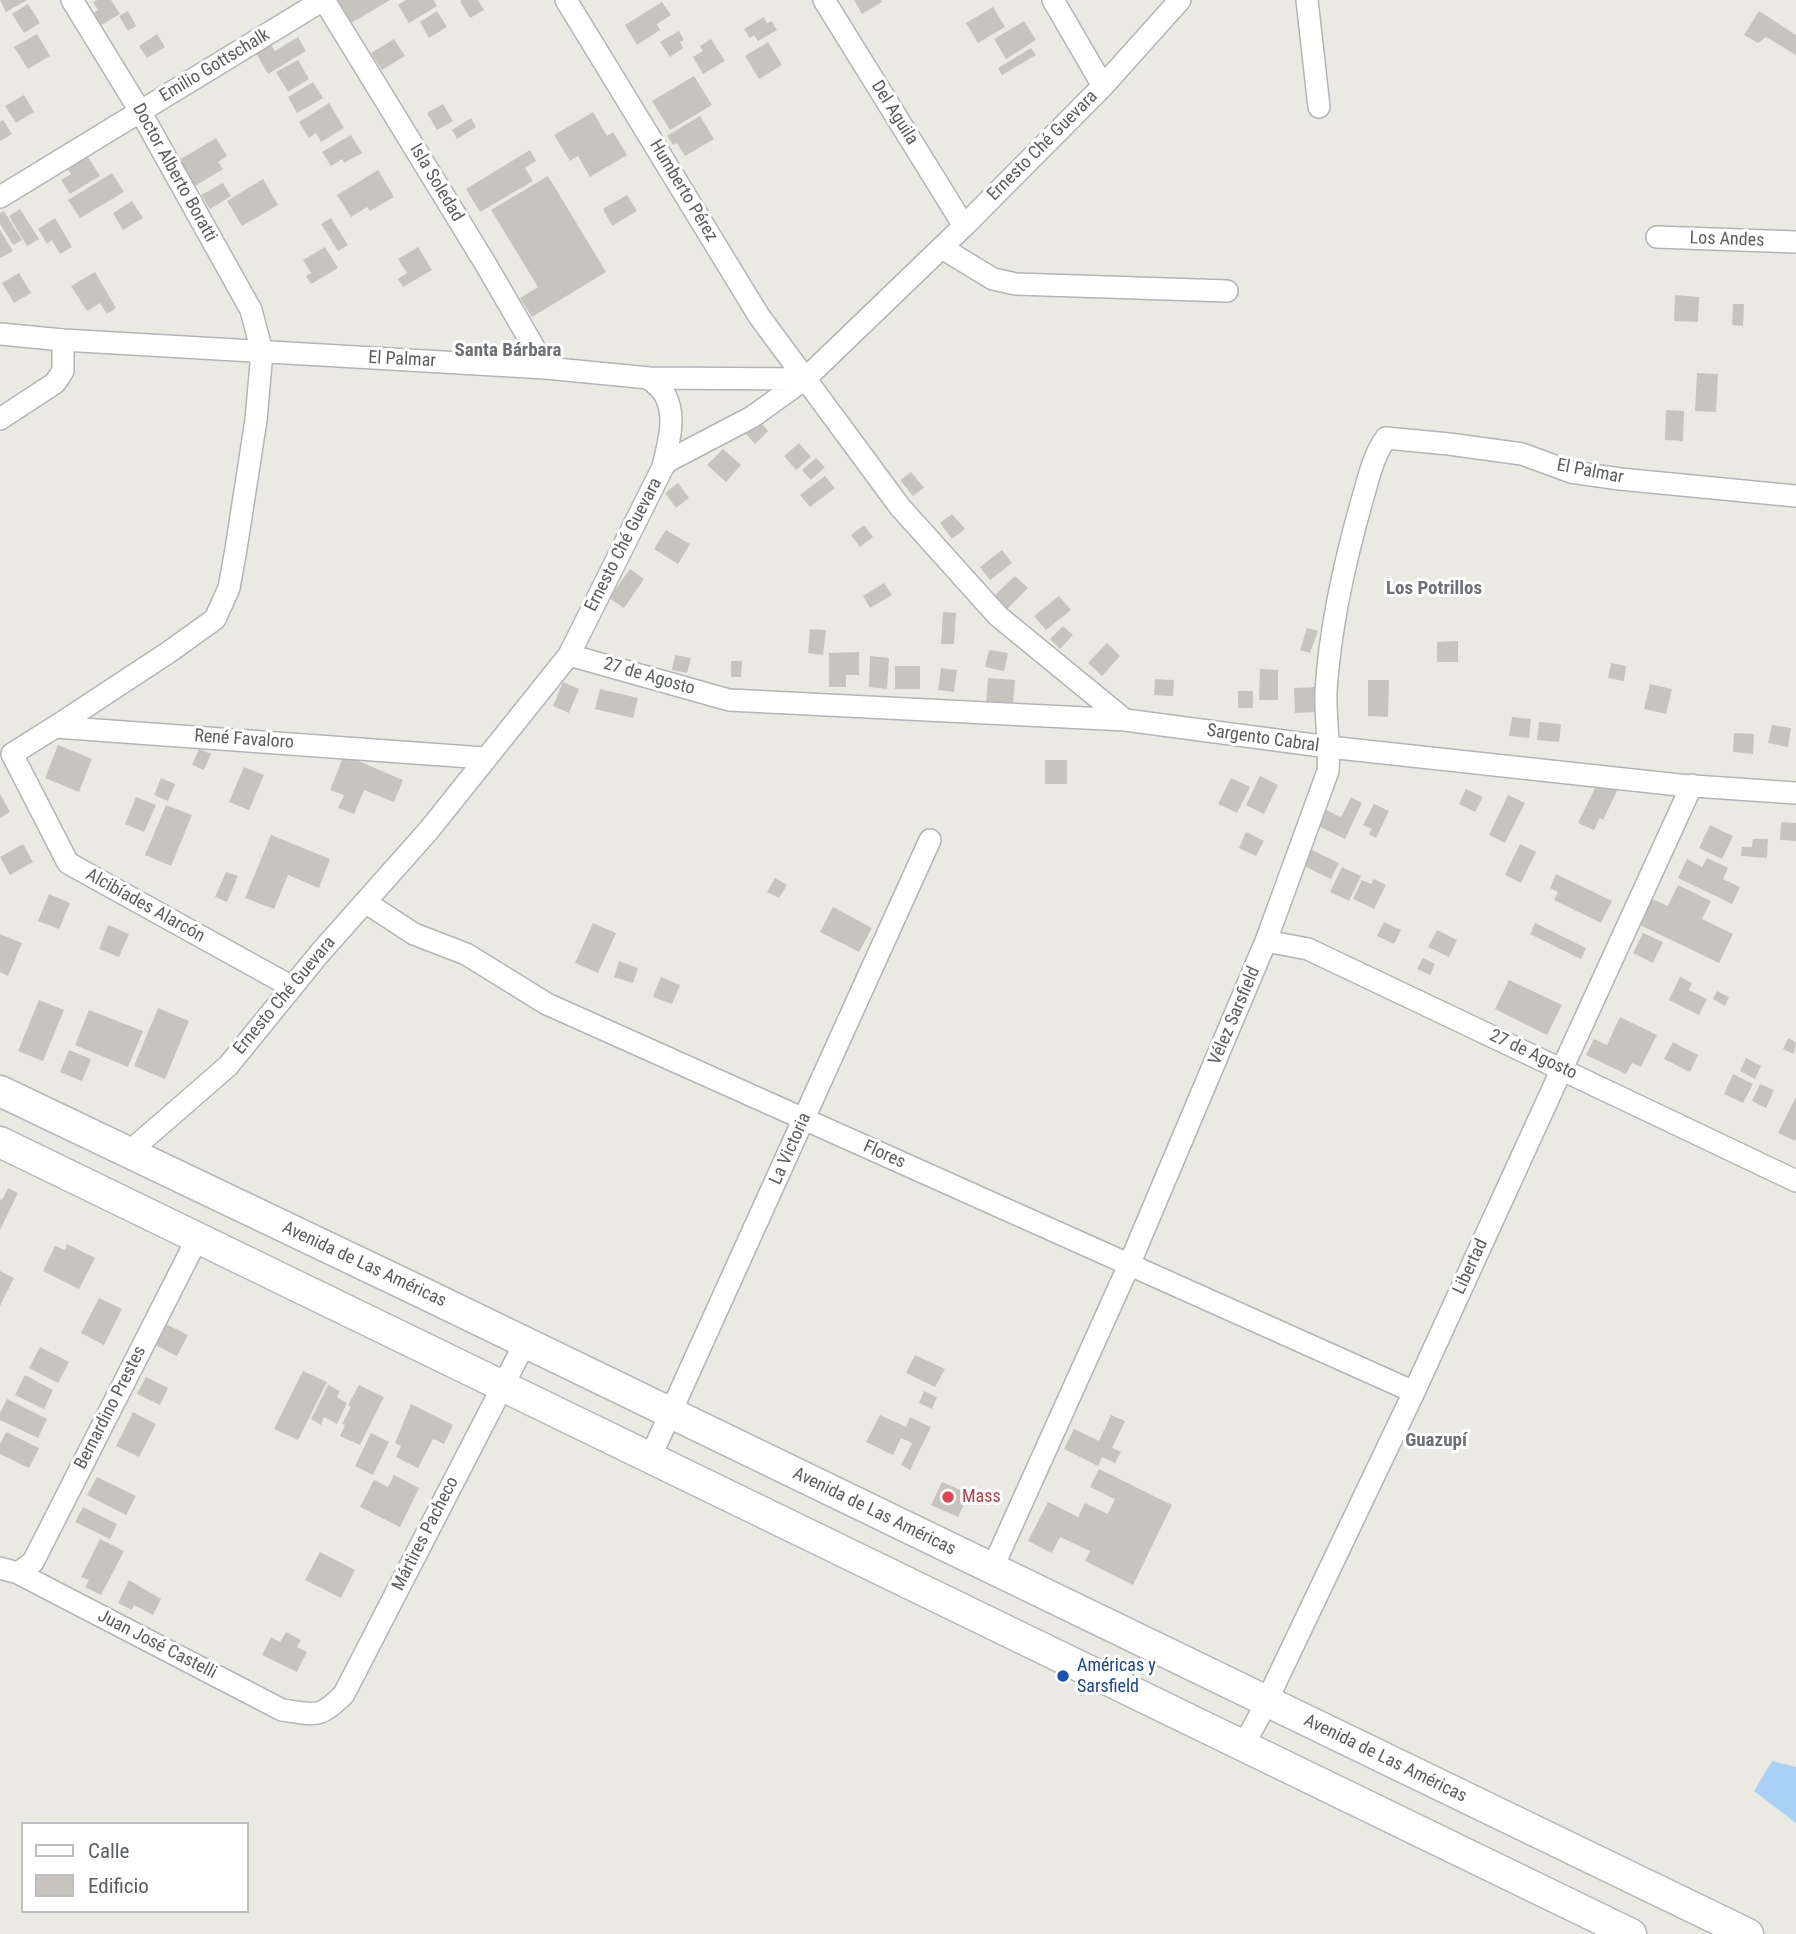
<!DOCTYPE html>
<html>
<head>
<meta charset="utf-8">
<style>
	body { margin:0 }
	#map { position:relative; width:1796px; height:1934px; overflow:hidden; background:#ebeae2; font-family:"Roboto Condensed",sans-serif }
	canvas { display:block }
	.legend { position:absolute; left:21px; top:1822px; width:228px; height:91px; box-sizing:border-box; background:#fff; border:2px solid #bdbec0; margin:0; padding:9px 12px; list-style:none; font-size:21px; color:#5b5d61 }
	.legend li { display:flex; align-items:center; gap:14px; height:35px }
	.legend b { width:35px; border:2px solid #bdbec0 }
</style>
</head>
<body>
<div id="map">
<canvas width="1796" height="1934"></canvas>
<ul class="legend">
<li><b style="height:9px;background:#fff"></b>Calle</li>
<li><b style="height:19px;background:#c7c4bf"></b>Edificio</li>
</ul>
</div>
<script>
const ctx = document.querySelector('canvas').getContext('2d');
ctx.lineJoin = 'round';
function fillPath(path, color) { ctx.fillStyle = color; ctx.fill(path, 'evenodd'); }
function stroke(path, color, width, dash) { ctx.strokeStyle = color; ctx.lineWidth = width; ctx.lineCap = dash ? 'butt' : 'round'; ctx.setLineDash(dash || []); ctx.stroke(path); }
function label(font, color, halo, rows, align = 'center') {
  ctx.font = font + ' "Roboto Condensed",sans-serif'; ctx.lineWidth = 6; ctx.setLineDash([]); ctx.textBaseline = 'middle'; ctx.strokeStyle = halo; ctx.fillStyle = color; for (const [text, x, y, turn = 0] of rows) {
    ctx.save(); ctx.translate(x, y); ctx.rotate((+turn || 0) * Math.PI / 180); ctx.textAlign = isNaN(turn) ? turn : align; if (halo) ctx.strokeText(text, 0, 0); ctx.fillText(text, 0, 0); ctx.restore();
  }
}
const water = new Path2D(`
	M1772,1761L1796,1767V1823L1754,1791Z`);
const building = new Path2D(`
	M0,0H27L6,12Z
	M97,0H111L120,14L98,27L91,15L98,10L93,2Z
	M337,0H390L351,23Z
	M406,0H434L437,6L409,23L398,5Z
	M462,0H478L484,10L470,18L460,1Z
	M854,0H881L882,2L862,14Z
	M662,2L671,15L657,24L660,30L637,45L625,25Z
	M28,4L40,23L24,33L12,14Z
	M993,7L1005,27L978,43L966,23Z
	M128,11L136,26L128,31L119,16Z
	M437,11L447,27L429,38L420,22Z
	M1759,11L1796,35V55L1766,37L1758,43L1744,35Z
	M764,17L767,23L772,21L777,30L758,41L754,35L750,38L744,29Z
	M1024,21L1036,40L1006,59L994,39Z
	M679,31L684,40L680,42L683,48L670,57L660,42Z
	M37,34L50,56L28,69L14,47Z
	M157,34L165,47L147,58L139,46Z
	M298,37L306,51L268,74L256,53L271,45L275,51Z
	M394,39L405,56L382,70L371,53Z
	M711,39L725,61L703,74L693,57L703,51L700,46Z
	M768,42L782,65L759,79L745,56Z
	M1031,48L1036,55L1002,75L998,68Z
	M298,60L309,79L288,92L276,72Z
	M694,76L712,105L670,130L652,101Z
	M313,82L323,98L297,113L288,97Z
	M24,95L34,112L16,123L5,106Z
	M329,103L344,128L321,142L316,133L309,138L299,122Z
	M443,104L453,121L437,130L427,113Z
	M593,112L607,136L613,132L627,155L590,177L578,156L570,161L554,135Z
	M700,116L714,139L685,156L677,143L673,145L667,136Z
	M471,118L476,127L457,139L452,130Z
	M3,120L12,134L0,141V122Z
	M351,135L362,153L344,163L342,159L331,166L322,152Z
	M216,138L227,156L218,162L223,169L195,186L179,160Z
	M530,150L536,161L525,168L533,181L480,212L466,189Z
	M86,154L100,176L70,194L61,180L71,174L66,166Z
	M378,170L394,197L370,211L367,207L351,217L337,195Z
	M112,173L124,192L80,218L68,200Z
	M548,176L606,272L532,317L520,298L538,287L491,210Z
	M263,179L278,205L242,226L227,201Z
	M223,183L231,196L210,209L201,195Z
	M627,195L637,211L612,226L603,209Z
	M132,201L143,218L123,230L113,213Z
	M20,209L39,239L27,246L9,216Z
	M4,211L22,240L13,245L0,224V213Z
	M55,218L72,247L60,254L52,240L47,244L38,229Z
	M331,218L348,245L338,251L321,224Z
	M0,230L13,251L0,258Z
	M325,247L338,268L311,284L306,276L311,273L303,260Z
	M418,247L432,270L403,287L398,279L407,273L398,259Z
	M95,272L116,308L107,314L100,303L87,311L71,286Z
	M19,273L31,293L14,303L2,283Z
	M1675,295L1699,297L1698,322L1674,321Z
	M1733,304H1744L1743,326L1732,325Z
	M1697,373L1718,374L1716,412L1695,411Z
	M1666,410L1684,411L1683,441L1665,440Z
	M759,421L768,431L755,444L746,434Z
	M799,443L811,457L796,470L784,456Z
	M723,449L741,465L726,482L707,465Z
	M816,458L825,467L811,480L802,470Z
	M911,472L924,488L913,496L900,480Z
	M825,476L835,488L810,507L800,495Z
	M678,483L689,498L676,508L665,493Z
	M952,514L965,529L952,539L940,523Z
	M864,525L873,537L860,547L851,535Z
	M666,530L690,544L678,564L654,549Z
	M1002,550L1012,563L990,580L980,567Z
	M630,569L644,579L624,608L609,598Z
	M1015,576L1028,588L1007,609L994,596Z
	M884,583L892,595L870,608L863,596Z
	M1059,596L1071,610L1046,630L1034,616Z
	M943,612L956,613L954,644H941Z
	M1063,626L1073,635L1060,649L1050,639Z
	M1307,628L1318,631L1310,653L1300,650Z
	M810,629L826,630L823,655L808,653Z
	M1458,641V662H1437V642Z
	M1107,643L1120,656L1102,676L1088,663Z
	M989,650L1008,653L1004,671L985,667Z
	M859,652V675H846V687H829V653Z
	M675,655L691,658L687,673L672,670Z
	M870,656L889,658L887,689L869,687Z
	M731,661H742L741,677H731Z
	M1611,663L1626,666L1624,681L1608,678Z
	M895,666H920V689H895Z
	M941,668L957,670L954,692L938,690Z
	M1260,669L1278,670V700H1259Z
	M988,678L1015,680L1013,705L986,704Z
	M1155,679L1174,680L1173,696L1154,695Z
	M1368,680H1389L1388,717L1368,716Z
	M563,682L579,689L569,713L553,706Z
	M1650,684L1672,689L1666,714L1644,709Z
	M1317,687V712L1295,713L1294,688Z
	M600,689L638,698L633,718L595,709Z
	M1238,691H1253V708H1238Z
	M1512,717L1531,719L1529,738L1509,736Z
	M1539,722L1561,724L1559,742L1537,740Z
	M1772,725L1791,728L1788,747L1768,743Z
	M1734,733L1754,734L1753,754L1733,752Z
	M58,745L92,759L79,792L45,778Z
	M199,749L211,754L204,770L192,765Z
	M344,755L403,780L394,802L364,790L354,814L338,808L344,795L330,790Z
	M1045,760H1067V784H1045Z
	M244,767L264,775L249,810L229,802Z
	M1260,776L1278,785L1264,814L1246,805Z
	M161,778L175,784L168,801L154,795Z
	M1231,778L1250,787L1237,813L1218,804Z
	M1598,782L1617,791L1603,820L1600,818L1594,830L1578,823Z
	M1466,789L1483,797L1475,812L1459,804Z
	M0,794L10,812L0,818Z
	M1508,795L1525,803L1505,843L1489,835Z
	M136,797L156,805L144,832L125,824Z
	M1351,797L1362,803L1345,839L1318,826L1326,810L1341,817Z
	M1374,804L1389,811L1376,838L1369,834L1372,829L1363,825Z
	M166,805L192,815L171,866L145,855Z
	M1781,822L1796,823V841L1780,840Z
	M1710,825L1733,836L1722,859L1699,848Z
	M1246,832L1264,841L1256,856L1239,848Z
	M271,835L330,859L319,888L288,875L274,909L245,898Z
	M1753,839H1768L1767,858L1741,856L1742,847H1752Z
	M23,844L33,862L10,875L0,857Z
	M1520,844L1536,852L1521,883L1505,875Z
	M1310,849L1339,863L1331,879L1302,865Z
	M1707,858L1728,868L1723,879L1740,887L1732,904L1678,878L1687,859L1702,867Z
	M1342,867L1361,876L1349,901L1330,892Z
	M226,872L238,876L227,902L215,897Z
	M1556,874L1612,901L1601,923L1554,900L1558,892L1550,888Z
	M775,878L787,885L779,898L767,892Z
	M1374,879L1386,885L1374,909L1353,899L1362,880L1371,884Z
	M1678,885L1711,901L1702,919L1733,934L1719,963L1638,924L1650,898L1668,906Z
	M49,894L70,903L59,929L38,921Z
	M833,907L872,928L859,952L820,932Z
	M1384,922L1401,930L1394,944L1377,936Z
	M593,923L616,933L598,973L575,963Z
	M1535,923L1586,948L1581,959L1530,934Z
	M108,925L129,934L119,957L99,949Z
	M1437,930L1457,940L1449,957L1428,947Z
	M1643,933L1663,942L1653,963L1633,953Z
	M0,934L22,943L8,976L0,972Z
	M1423,958L1435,964L1430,975L1417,969Z
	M619,961L638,968L633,983L614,977Z
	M661,977L680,985L672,1004L653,997Z
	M1680,977L1692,983L1689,990L1707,999L1699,1015L1669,1000Z
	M1509,980L1562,1005L1547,1035L1495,1009Z
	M1717,991L1729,997L1725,1006L1713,999Z
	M39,1000L64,1010L43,1061L18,1051Z
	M158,1008L189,1021L165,1079L134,1066Z
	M89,1010L143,1031L128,1067L75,1045Z
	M1620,1017L1657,1035L1641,1067L1632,1063L1626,1074L1586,1055L1594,1039L1607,1045Z
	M1788,1038L1796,1042L1794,1054L1783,1049Z
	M1673,1042L1698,1055L1690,1072L1664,1059Z
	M69,1050L91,1059L82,1081L60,1072Z
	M1746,1058L1761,1066L1755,1079L1740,1071Z
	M1733,1074L1753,1084L1743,1103L1724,1094Z
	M1760,1084L1774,1090L1766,1108L1752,1101Z
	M1796,1097V1138L1795,1141L1778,1133Z
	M8,1188L18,1193L0,1230V1199L2,1200Z
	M67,1244L95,1258L79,1289L43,1271L55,1246L65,1250Z
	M0,1271L14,1278L0,1306Z
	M99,1298L122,1309L104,1345L81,1333Z
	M166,1324L188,1335L177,1356L155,1345Z
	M40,1347L69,1362L58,1383L29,1368Z
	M915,1355L945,1369L935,1387L906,1373Z
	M303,1371L327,1382L298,1440L274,1429Z
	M25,1375L53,1390L44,1409L15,1395Z
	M146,1377L168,1388L160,1405L137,1394Z
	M328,1385L340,1391L337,1397L347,1403L337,1424L324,1417L321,1425L311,1419Z
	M359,1385L384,1397L360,1445L340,1436L345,1425L342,1424L351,1407L348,1405Z
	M924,1391L937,1397L932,1409L919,1403Z
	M7,1399L47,1419L38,1438L0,1420V1413Z
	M411,1404L453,1425L444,1444L433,1439L418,1468L396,1457L401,1446L395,1443Z
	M133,1412L156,1424L139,1457L116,1446Z
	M880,1415L906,1427L910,1417L931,1427L910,1470L901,1465L912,1443L901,1438L893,1455L866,1442Z
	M1111,1415L1125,1421L1112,1448L1121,1452L1115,1463L1102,1457L1098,1466L1064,1449L1074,1429L1099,1441Z
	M6,1432L39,1448L29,1468L0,1454V1444Z
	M371,1433L389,1442L373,1475L355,1466Z
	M1099,1469L1172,1505L1133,1585L1085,1561L1090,1551L1060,1537L1052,1553L1028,1541L1048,1502L1078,1517L1085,1503L1108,1514L1115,1499L1090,1487Z
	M394,1475L419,1488L400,1527L360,1507L374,1480L388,1487Z
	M97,1477L136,1496L126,1515L87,1495Z
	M942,1482L969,1494L958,1517L931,1505Z
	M83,1507L117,1524L110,1539L75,1522Z
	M100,1539L124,1551L101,1595L85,1587L89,1580L81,1577Z
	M320,1552L355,1570L341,1598L305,1580Z
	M129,1580L161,1599L153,1615L134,1605L132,1610L118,1603Z
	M286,1632L301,1640L297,1647L307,1652L297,1672L262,1655L271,1637L280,1642Z`);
const minor = new Path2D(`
	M324,0L485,263L546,368
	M566,0L759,316L900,507L998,616L1125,720
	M824,0L964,226
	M1053,0L1103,86
	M1307,0L1319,107
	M0,197L323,0
	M1657,237L1796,242
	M942,248L993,279L1016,284L1227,291
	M0,334L63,340L546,368L649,378L805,379
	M649,378C654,383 662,389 665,395C677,417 668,444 663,467
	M0,419L55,383L63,371V340
	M569,655L729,700L1125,720L1329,747L1679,785L1796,793
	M55,727L169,652L215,619L229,588L236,549L256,420L262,352L251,310L140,111L72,0
	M365,902L414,934L466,954L547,1004L1414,1392
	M1266,941L1308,949L1796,1181
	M292,987L68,863L12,754L55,727L484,758
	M129,1152L228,1066L319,954L429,830L569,655L663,467L668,461L752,417L805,379L964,226L1103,86L1180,0
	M650,1458L930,840
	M0,1568L18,1573L282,1710C315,1715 320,1719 344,1694L525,1343
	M992,1569L1129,1265L1266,941L1328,771C1330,744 1325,718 1326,691C1330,626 1345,560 1363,497C1369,477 1373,456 1386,438L1449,444L1522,454L1571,472L1620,479L1796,496
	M18,1573L33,1562L197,1239
	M1243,1746L1260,1715L1414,1392L1692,785`);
const secondary = new Path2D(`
	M0,1091L421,1292L1748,1934
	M0,1142L1631,1934`);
const markers = [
	[948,1497,7,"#e0444e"],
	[1063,1676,7,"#1a4fb4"]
];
const streetNames = [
	["Emilio Gottschalk",215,66,-31],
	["Del Aguila",894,113,58],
	["Ernesto Ché Guevara",1043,146,-45],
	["Doctor Alberto Boratti",174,173,61],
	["Isla Soledad",436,183,59],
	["Humberto Pérez",683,191,59],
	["Los Andes",1727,240,2],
	["El Palmar",402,360,3],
	["El Palmar",1590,472,11],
	["Ernesto Ché Guevara",624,545,-63],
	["27 de Agosto",649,677,16],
	["Sargento Cabral",1263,739,8],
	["René Favaloro",244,740,4],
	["Alcibíades Alarcón",145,906,29],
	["Ernesto Ché Guevara",285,996,-50],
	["Vélez Sarsfield",1235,1016,-67],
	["27 de Agosto",1533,1055,25],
	["La Victoria",791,1149,-66],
	["Flores",884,1155,24],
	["Avenida de Las Américas",364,1265,25],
	["Libertad",1471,1267,-65],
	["Bernardino Prestes",111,1408,-63],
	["Avenida de Las Américas",874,1512,26],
	["Mártires Pacheco",426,1534,-63],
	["Juan José Castelli",157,1645,27],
	["Avenida de Las Américas",1385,1759,26]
];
const healthNames = [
	["Mass",962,1497]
];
const transitNames = [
	["Américas y",1077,1666],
	["Sarsfield",1077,1687]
];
const neighbourhoodNames = [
	["Santa Bárbara",508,351],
	["Los Potrillos",1434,589],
	["Guazupí",1436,1441]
];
fillPath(water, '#aad1f4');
fillPath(building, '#c7c4bf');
stroke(minor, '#b3b4b8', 24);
stroke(secondary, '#b4b6bb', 33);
stroke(minor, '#fff', 21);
stroke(secondary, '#fff', 30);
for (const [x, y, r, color] of markers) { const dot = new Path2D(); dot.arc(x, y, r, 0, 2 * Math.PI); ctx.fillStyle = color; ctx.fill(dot); stroke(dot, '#fff', 2.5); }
label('18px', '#5b5d61', '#fff', streetNames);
label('18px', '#be3a42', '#fff', healthNames, 'left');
label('18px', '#164399', '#fff', transitNames, 'left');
label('bold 19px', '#6c6f73', '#fff', neighbourhoodNames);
</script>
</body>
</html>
